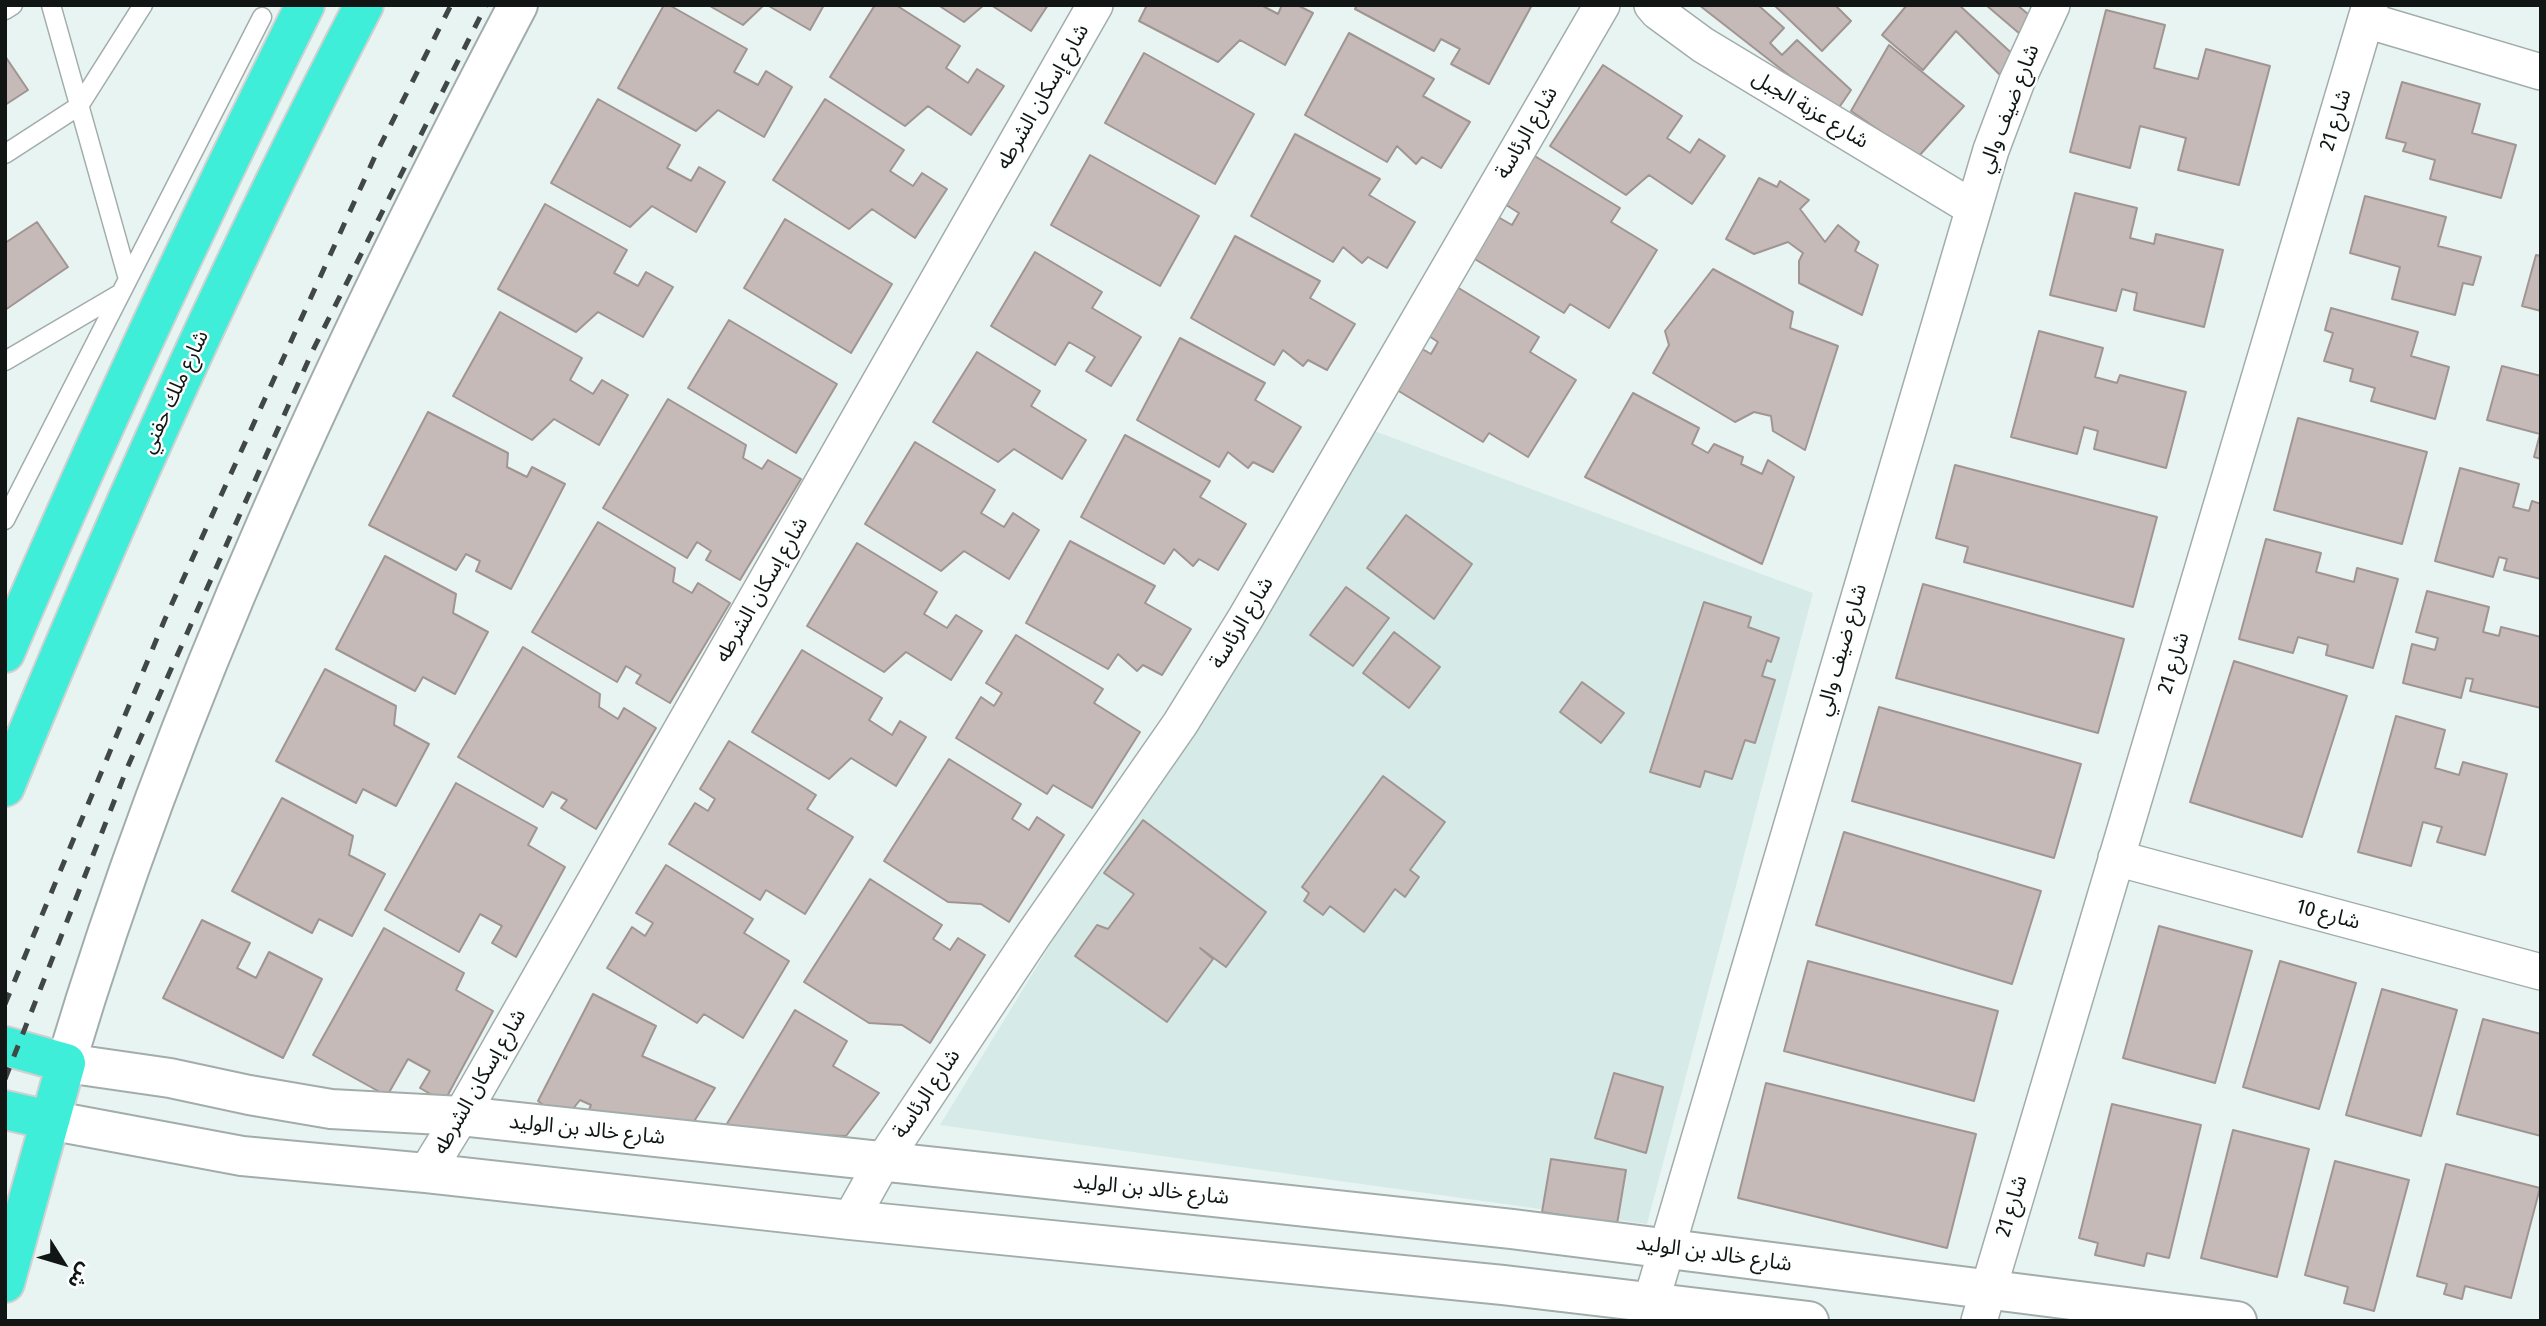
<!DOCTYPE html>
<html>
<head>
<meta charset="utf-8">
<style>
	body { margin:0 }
	#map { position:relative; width:2546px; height:1326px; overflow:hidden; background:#e8f4f2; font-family:"Fira Sans Condensed","Noto Sans Arabic",sans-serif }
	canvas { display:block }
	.frame { position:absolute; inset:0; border:7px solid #111514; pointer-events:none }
	.north { position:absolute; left:28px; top:1228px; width:70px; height:70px; -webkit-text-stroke:5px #fcfffe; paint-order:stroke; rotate:127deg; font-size:19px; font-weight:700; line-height:28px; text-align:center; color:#111514 }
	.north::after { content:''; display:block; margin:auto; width:24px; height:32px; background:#111514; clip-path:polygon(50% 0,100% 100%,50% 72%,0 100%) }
</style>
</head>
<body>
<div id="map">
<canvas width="2546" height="1326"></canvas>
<div class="frame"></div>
<div class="north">ش</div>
</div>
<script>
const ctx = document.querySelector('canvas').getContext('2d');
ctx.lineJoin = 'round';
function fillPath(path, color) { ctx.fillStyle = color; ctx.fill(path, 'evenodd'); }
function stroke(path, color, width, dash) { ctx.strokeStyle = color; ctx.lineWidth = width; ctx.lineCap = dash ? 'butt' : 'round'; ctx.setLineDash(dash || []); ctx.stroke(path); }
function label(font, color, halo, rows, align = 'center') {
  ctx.font = font + ' "Fira Sans Condensed","Noto Sans Arabic",sans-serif'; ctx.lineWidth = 5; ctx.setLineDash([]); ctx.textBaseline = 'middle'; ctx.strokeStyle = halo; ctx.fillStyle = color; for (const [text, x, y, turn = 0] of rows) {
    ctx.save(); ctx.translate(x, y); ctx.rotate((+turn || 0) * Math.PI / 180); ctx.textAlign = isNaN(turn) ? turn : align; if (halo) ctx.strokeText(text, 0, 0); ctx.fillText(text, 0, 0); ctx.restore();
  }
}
const built = new Path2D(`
	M1366,428L1813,593L1647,1224L940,1125Z`);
const building = new Path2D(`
	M664,5H669L747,49L734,72L758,85L766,71L792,87L764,137L718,110L696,131L618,88Z
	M708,5H764L743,25Z
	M767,5H824L810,30Z
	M875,5H896L960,46L946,68L968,83L977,69L1004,86L971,135L928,106L905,126L830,77Z
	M938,5H984L964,22Z
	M991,5H1048L1031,31Z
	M1147,5H1261L1278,14L1282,5H1297L1313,13L1285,65L1240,40L1218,62L1139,21Z
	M1357,5H1532L1489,84L1451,64L1460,49L1441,39L1434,51L1355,9Z
	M1699,5H1758L1784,28L1770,43L1782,55L1797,40L1851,90L1836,112Z
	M1774,5H1835L1851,21L1822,51Z
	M1907,5H1959L2018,59L2002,77L1956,31L1923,70L1882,35Z
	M1986,5H2017L2033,18L2020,34Z
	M2106,10L2165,25L2154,68L2198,79L2206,49L2270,66L2239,185L2178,170L2186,138L2140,126L2130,168L2070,152Z
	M1349,33L1434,79L1423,96L1470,122L1441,168L1422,157L1416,164L1397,146L1387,162L1305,115Z
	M1889,45L1964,106L1918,157L1851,111Z
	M1144,53L1254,114L1215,184L1105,123Z
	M5,56L28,90L5,105Z
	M1603,65L1682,116L1667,138L1690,153L1699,139L1725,156L1692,204L1649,175L1626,195L1550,146Z
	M2402,82L2480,104L2472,133L2516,145L2501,198L2430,179L2435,160L2403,151L2406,143L2386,138Z
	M598,99L680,145L667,168L691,181L699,167L725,182L696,232L652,206L630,227L551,183Z
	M825,99L904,150L890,171L913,186L922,173L947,189L915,238L872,209L849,229L773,180Z
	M1295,134L1380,179L1369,195L1415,222L1387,268L1368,257L1362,263L1343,247L1333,262L1251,216Z
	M1090,155L1199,216L1160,286L1051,225Z
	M1533,155L1620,208L1611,222L1657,250L1609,328L1570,304L1564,313L1473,258L1498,217L1512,225L1519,213L1503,203Z
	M1759,178L1777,187L1780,181L1809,200L1800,209L1825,242L1838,225L1859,242L1855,251L1878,265L1862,315L1799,283V261L1803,253L1788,242L1754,254L1726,239Z
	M2075,193L2137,208L2130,238L2154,244L2156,234L2223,250L2204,327L2134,310L2137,293L2122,289L2116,311L2050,295Z
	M2365,196L2446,217L2438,246L2481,257L2473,285L2463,283L2455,315L2392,299L2400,267L2350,253Z
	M545,204L627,250L614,273L638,286L646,272L673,287L643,337L598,312L576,332L498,289Z
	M785,219L892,284L851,353L744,288Z
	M37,222L68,267L5,310V243Z
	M1235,236L1320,281L1310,298L1355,324L1327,370L1308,360L1303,366L1283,350L1274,365L1191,318Z
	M1035,252L1102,292L1092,308L1141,337L1111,386L1086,371L1095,357L1069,342L1055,365L991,326Z
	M2536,255L2541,256V311L2522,306Z
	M1713,269L1793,312L1790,328L1838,346L1805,450L1773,431L1771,416L1754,412L1735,422L1653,373L1669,345L1665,331Z
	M1452,284L1539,337L1530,352L1576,380L1528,457L1489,433L1483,442L1392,387L1417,346L1431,354L1438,342L1423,332Z
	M2331,308L2418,332L2411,356L2449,367L2435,419L2371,401L2375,388L2350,381L2353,369L2324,361L2333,333L2325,330Z
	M500,312L582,358L570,380L593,394L602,380L628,395L599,445L554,419L532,440L453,396Z
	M729,320L837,384L796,453L688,388Z
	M2039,331L2103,348L2095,377L2117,383L2120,375L2186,392L2166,468L2094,449L2098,431L2084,427L2077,454L2011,437Z
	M1180,338L1265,383L1255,400L1301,427L1273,472L1253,462L1248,468L1228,452L1219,467L1137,420Z
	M977,352L1040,391L1031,406L1086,440L1062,479L1014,449L998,462L933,422Z
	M2502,366L2541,376V459L2534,457L2540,434L2487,420Z
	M1633,393L1699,428L1692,444L1708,453L1714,444L1743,457L1741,464L1762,474L1768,460L1794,477L1762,564L1585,477Z
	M668,399L746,445L743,458L762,469L768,460L801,479L740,580L706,560L711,551L697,542L687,558L603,508Z
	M428,412L508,453L507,467L527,477L532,467L565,484L511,589L476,571L480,561L466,554L456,570L369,525Z
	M2298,418L2427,452L2402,544L2274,510Z
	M1125,435L1210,481L1200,497L1246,524L1218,570L1199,559L1193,566L1174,549L1164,564L1081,517Z
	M915,442L995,490L981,513L1004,527L1013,513L1039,530L1009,579L964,551L941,571L865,524Z
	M1955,465L2157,517L2133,607L1964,562L1968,547L1936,538Z
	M2460,468L2519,484L2513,507L2529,511L2532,501L2541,504V579L2504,570L2507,559L2499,557L2493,577L2435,561Z
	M1406,515L1472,564L1434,619L1367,568Z
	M598,522L675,568L673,582L692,593L698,583L730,603L670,703L636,683L641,675L626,666L617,682L532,632Z
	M2266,539L2321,553L2316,572L2354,582L2357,568L2398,579L2373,668L2326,655L2328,645L2298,637L2293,653L2239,639Z
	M1070,541L1155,586L1145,603L1191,629L1162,675L1143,665L1137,671L1118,654L1108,669L1026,623Z
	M857,543L937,592L924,614L947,628L956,615L982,631L951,680L906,652L884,672L807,626Z
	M385,556L456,594L453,613L488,632L455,694L423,677L415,691L336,649Z
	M1923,584L2124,639L2098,733L1896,678Z
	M1346,587L1389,618L1353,666L1310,635Z
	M2427,591L2489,607L2483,632L2499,636L2501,627L2541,637V708L2470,691L2473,679L2466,678L2461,698L2403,683L2412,644L2435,650L2438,638L2416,632Z
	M1704,602L1751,617L1748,627L1779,638L1771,662L1767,660L1762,676L1775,680L1755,743L1745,740L1732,779L1705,771L1700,787L1650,772Z
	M1394,632L1440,667L1409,708L1363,673Z
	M1016,635L1103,689L1094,703L1140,732L1092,808L1053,785L1047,794L956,738L981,697L994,706L1002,693L986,683Z
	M523,647L600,694L599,707L618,719L624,708L656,728L596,829L561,808L567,800L552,792L543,807L458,757Z
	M802,650L882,698L869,720L892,735L900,721L926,737L896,786L851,758L829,779L752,732Z
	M2234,661L2347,696L2302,837L2190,802Z
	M325,669L396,706L394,725L429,744L396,806L363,789L356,803L276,761Z
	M1582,682L1624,713L1601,743L1560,712Z
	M1879,707L2081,764L2054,858L1852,801Z
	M2396,716L2445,730L2435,768L2459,775L2463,762L2507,774L2485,855L2437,842L2442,827L2423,822L2411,866L2358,852Z
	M729,741L816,795L807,809L853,837L805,914L766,890L760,900L669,844L695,803L708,811L715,799L700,789Z
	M949,759L1021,804L1012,819L1029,830L1037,817L1064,835L1009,922L981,904L948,902L884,861Z
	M1383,776L1445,822L1410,870L1419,877L1405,897L1395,889L1364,932L1330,906L1323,915L1304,901L1309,893L1302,887Z
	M456,783L537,828L528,845L565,867L516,957L492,943L502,926L480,914L459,952L385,910Z
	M282,798L353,836L349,855L385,874L352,936L319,919L312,933L232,891Z
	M1143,820L1266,912L1226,967L1200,948L1213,959L1167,1022L1075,956L1097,925L1108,929L1134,894L1104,873Z
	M1844,832L2041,891L2012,984L1816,925Z
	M666,865L753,919L744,933L789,961L743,1038L704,1014L697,1023L607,968L632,927L645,936L653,923L636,913Z
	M870,879L942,925L933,939L950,950L958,938L985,955L930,1043L902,1025L869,1023L804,982Z
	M202,920L250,943L237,968L256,978L269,952L322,979L283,1058L163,998Z
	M2159,926L2252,951L2215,1083L2123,1058Z
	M384,928L464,973L456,990L493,1011L444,1102L420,1088L430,1071L408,1059L387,1096L313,1055Z
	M1808,961L1998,1011L1974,1101L1784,1051Z
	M2280,961L2356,983L2319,1109L2243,1087Z
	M2382,989L2457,1010L2421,1136L2346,1115Z
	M593,994L656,1026L642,1056L715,1088L693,1123L586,1117L591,1105L580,1100L564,1120L538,1101Z
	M795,1010L847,1041L833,1066L879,1093L846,1136L722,1132Z
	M2483,1019L2541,1034V1136L2457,1114Z
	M1614,1073L1663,1087L1646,1153L1595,1138Z
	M1766,1083L1976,1134L1947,1248L1738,1198Z
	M2112,1104L2201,1125L2169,1258L2147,1253L2144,1266L2095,1255L2098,1243L2079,1238Z
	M2233,1130L2309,1149L2277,1277L2201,1258Z
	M1551,1159L1626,1170L1617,1224L1542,1212Z
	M2335,1161L2409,1180L2374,1311L2344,1303L2348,1287L2305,1275Z
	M2446,1164L2540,1188L2511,1298L2465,1286L2462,1299L2444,1294L2447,1284L2417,1276Z`);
const lane = new Path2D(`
	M51,5L128,279
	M5,10L13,5
	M5,154L79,106L143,5
	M5,361L121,293
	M5,520L262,17`);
const street = new Path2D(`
	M1652,5L1658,12L1703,45L1973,208
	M2366,20L2541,72
	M2116,858L2541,972
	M426,1173L461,1116L1095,5
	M850,1220L883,1161L1034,934L1180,724L1245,619L1602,5
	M1651,1302L1991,150L2017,81L2052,5
	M1979,1321L2370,5`);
const secondary = new Path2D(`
	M518,5C340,344 176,695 66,1063L170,1078L249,1095L331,1109L461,1116L1512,1229C1754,1258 1995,1292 2237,1321
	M49,1120L242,1156L426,1173L850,1220L1503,1285L1809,1321`);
const highway = new Path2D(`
	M5,653C98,434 199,219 305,5
	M5,787C114,521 231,260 364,5
	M5,1046L66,1063L5,1283
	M5,1110L49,1120`);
const rail = new Path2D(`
	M5,1004L165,619L376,154L451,5
	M5,1079L128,766L313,350L486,5`);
const streetNames = [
	["شارع إسكان الشرطه",1043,97,-60],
	["شارع ضيف والي",2009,109,-69],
	["شارع عزبة الجبل",1810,110,31],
	["شارع 21",2336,120,-73],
	["شارع الرئاسة",1527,133,-60],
	["شارع ملك حفني",175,392,-65],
	["شارع إسكان الشرطه",762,590,-60],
	["شارع الرئاسة",1242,623,-59],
	["شارع ضيف والي",1842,650,-74],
	["شارع 21",2174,663,-73],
	["شارع 10",2328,915,15],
	["شارع إسكان الشرطه",480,1082,-60],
	["شارع الرئاسة",927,1094,-56],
	["شارع خالد بن الوليد",587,1130,6],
	["شارع خالد بن الوليد",1151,1190,6],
	["شارع 21",2012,1206,-73],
	["شارع خالد بن الوليد",1714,1254,8]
];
fillPath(built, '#d6ebe7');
fillPath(building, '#c5bab8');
stroke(building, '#a09593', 2);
stroke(lane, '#a2adab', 21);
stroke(street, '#a2adab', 38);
stroke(secondary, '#a2adab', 42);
stroke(highway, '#cfd0d0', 42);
stroke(lane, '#fff', 18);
stroke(street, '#fff', 35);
stroke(secondary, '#fff', 38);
stroke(highway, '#3eeed9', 38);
stroke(rail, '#414745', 5, [12, 12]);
label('21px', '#111514', '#fcfffe', streetNames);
</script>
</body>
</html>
